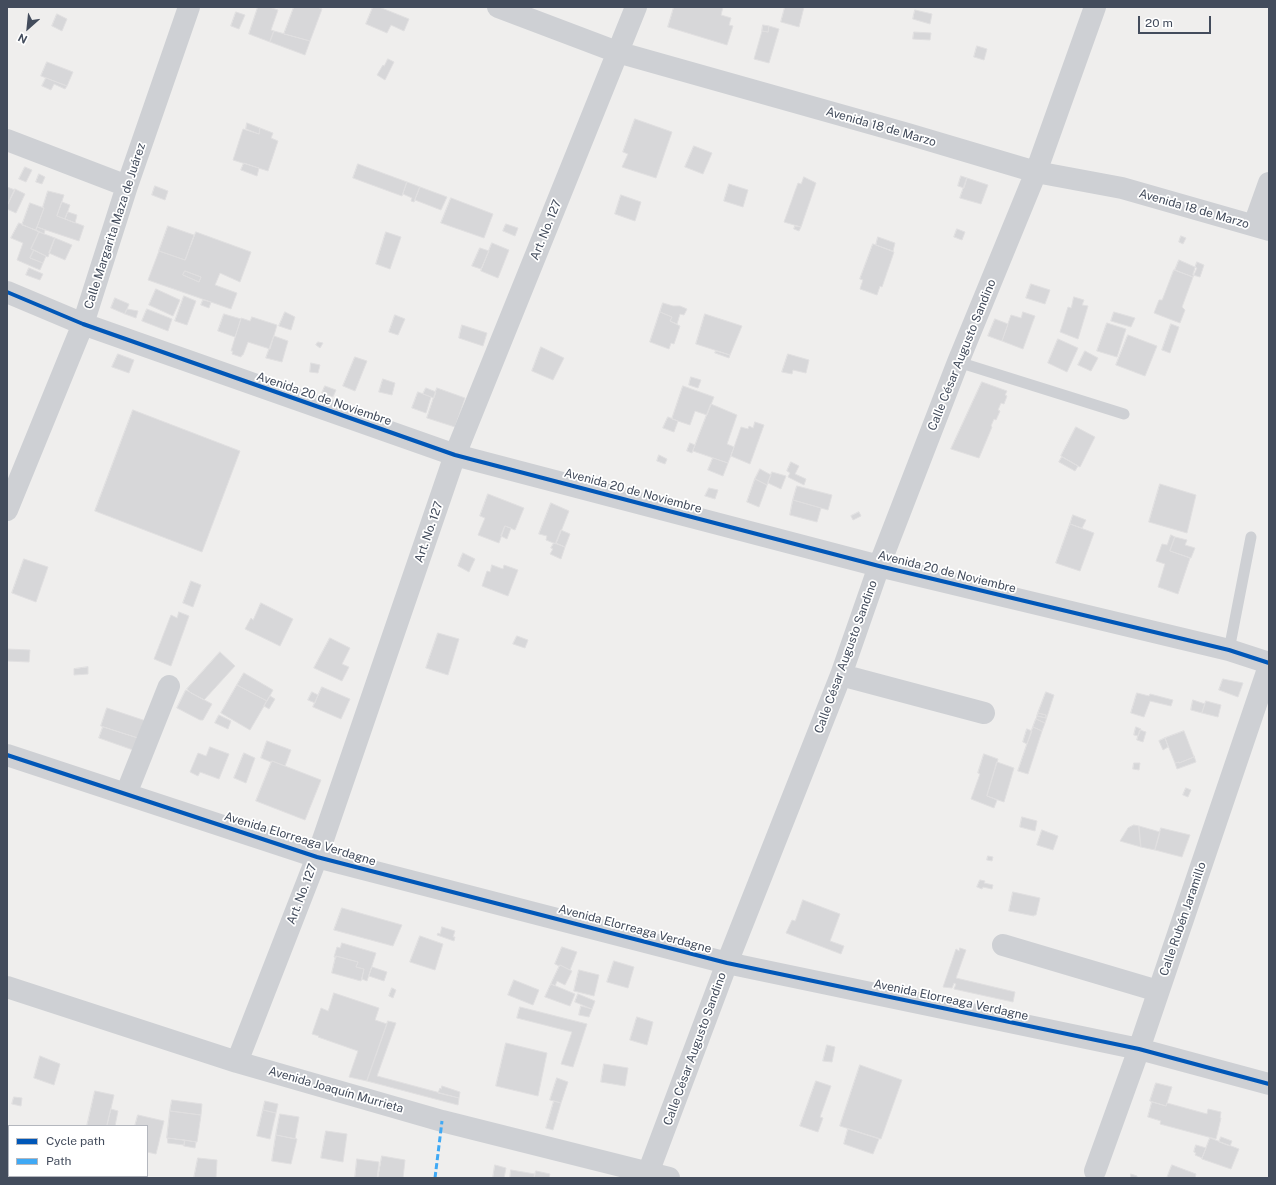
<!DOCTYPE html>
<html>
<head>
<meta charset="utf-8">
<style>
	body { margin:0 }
	#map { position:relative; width:1276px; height:1185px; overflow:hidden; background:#efeeed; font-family:"Public Sans",sans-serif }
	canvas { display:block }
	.frame { position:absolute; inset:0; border:8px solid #434c5c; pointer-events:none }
	.legend { position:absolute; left:8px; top:1125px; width:140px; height:52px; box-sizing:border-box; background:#fff; border:1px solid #b4b7be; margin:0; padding:5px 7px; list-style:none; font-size:12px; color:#434c5c }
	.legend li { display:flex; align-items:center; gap:8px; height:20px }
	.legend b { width:20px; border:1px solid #b4b7be }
	.north { position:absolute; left:8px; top:8px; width:40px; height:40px; -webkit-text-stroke:3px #fff; paint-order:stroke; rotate:207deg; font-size:11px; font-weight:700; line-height:16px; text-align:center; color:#434c5c }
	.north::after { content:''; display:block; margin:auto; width:14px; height:18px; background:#434c5c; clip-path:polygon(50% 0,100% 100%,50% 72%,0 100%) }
	.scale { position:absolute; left:1138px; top:16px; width:73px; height:18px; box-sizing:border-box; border:2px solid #434c5c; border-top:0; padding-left:5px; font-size:12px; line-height:14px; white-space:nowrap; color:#434c5c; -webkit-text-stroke:3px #fff; paint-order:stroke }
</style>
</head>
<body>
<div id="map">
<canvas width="1276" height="1185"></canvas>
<div class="frame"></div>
<ul class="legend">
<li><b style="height:5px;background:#0057b8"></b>Cycle path</li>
<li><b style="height:5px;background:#3fa9f5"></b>Path</li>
</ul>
<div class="north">N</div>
<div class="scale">20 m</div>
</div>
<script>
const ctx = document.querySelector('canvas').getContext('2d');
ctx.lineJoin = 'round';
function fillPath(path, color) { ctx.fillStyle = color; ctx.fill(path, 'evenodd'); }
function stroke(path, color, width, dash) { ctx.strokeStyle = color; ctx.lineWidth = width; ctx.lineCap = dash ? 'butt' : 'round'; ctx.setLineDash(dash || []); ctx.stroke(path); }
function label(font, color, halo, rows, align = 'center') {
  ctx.font = font + ' "Public Sans",sans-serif'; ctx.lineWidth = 3.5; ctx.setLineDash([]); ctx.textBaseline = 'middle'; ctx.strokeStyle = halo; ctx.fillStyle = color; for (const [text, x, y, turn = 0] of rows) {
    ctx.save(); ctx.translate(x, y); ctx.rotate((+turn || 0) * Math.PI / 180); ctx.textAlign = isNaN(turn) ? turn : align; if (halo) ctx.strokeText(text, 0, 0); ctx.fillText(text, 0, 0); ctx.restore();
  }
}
const building = new Path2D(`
	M258,7H269L278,10L271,30L274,31L270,42L249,34Z
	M294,7H317L322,9L310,41L284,34Z
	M373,7H379L409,19L404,31L391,25L387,33L366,24Z
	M674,7H723L721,15L731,18L729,25L733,26L727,45L668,27Z
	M785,7H804L799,27L781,22Z
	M915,10L932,14L930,24L913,19Z
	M236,12L245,15L239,29L231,26Z
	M57,14L67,19L62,31L52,26Z
	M763,25L769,26L768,32L762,31Z
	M769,26L779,29L769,63L754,59L762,31L768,32Z
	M274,31L310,41L305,55L270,42Z
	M914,32L931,33L930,40L913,39Z
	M977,46L987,49L984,60L974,57Z
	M388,59L394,62L385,80L377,75L383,65L384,66Z
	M47,62L73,72L67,86L41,76Z
	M46,78L67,86L65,89L54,84L51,90L42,86Z
	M635,119L672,132L656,178L622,167L628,154L623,152Z
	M247,123L260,128L259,134L246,129Z
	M260,128L273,133L271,138L278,141L268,171L233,160L243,129L259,134Z
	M694,146L712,153L703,174L685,167Z
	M244,163L259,168L257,176L241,170Z
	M358,164L407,182L402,196L353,178Z
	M25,167L32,170L26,182L19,179Z
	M39,174L45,177L42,184L36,182Z
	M961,176L967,178L964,188L958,186Z
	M804,177L816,183L801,227L784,222L798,183L801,184Z
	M967,178L988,185L981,204L960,198Z
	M407,182L420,187L414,202L411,201L412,198L403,194Z
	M729,184L748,190L743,207L724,201Z
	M155,186L168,191L165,200L152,195Z
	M7,187L15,190L7,206Z
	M420,187L447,197L441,210L415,200Z
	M15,189L25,194L16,213L7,209V206Z
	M48,191L64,195L57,216L84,226L79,241L37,227L44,208L43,207Z
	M621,195L641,202L635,221L615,214Z
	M451,198L493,214L484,238L441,223Z
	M62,202L70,205L65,219L57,216Z
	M30,203L44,208L36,230L22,225Z
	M68,212L77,215L75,223L65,219Z
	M19,223L39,232L31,249L34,250L30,258L43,263L40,270L17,260L23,243L11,238Z
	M506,224L518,228L515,236L503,231Z
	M168,226L194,235L185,260L159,251Z
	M795,226L801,227L799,231L794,229Z
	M37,227L45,230L44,234L36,230Z
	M957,229L965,232L962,240L954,237Z
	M39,232L55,238L48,257L31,249Z
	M196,232L251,252L240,282L220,273L215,285L237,293L231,309L148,280L159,251L185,260ZM185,271L201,277L199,282L183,275Z
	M386,232L401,237L390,269L376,264Z
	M1181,236L1186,238L1183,244L1179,242Z
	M878,237L895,243L893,251L876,245Z
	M55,238L72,245L65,260L49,253Z
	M492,243L509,250L498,278L481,271Z
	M873,244L894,252L882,287L880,286L877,295L860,289L863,280L860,279Z
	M480,248L489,251L481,269L472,266Z
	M34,250L46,256L43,263L30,258Z
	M1179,260L1197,268L1193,277L1175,270Z
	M1197,262L1204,265L1200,277L1193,275Z
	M29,268L43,274L40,280L26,275Z
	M1174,270L1193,277L1182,307L1185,310L1180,323L1154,313L1159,300H1162Z
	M185,271L201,277L199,282L183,275Z
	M1031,284L1050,290L1045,304L1026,298Z
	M156,289L180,300L173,316L149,305Z
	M184,296L196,301L187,325L175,321Z
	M1074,297L1084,300L1082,305L1088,306L1078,339L1060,332L1068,307L1071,308Z
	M115,298L129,304L125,314L111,308Z
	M203,300L211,302L209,308L201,305Z
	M663,303L673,306H680L687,309L684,315L680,314L677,324L670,321L672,317L660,312Z
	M127,309L138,311L136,318L125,314Z
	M147,309L172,319L168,331L142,321Z
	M285,312L295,317L291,330L279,326Z
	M660,312L672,317L670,321L680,326L674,344L671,343L669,349L650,342Z
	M1023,312L1035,316L1023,349L1002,341L1011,315L1021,318Z
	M1114,312L1135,318L1131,327L1111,321Z
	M224,314L241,319L235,337L218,331Z
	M705,314L742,326L730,355L696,344Z
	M395,315L405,319L398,335L389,332Z
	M252,317L277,325L270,349L248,342L243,355H242L241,357L232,354L233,351H231L241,318L250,321Z
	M995,319L1008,324L1002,341L988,336Z
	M1107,323L1126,329L1117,357L1097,351Z
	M1171,324L1179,327L1170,353L1162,350Z
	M462,325L487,333L483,346L459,338Z
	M1128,335L1157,346L1145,376L1116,365Z
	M274,336L288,341L282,362L266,358Z
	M1058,339L1078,348L1067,372L1048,363Z
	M318,342L323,343L320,348L316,345Z
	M541,347L564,358L553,380L532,371Z
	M716,351L730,355L729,358L715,353Z
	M1085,351L1098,358L1091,371L1078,365Z
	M118,354L134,360L129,373L112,367Z
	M788,354L809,360L806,373L793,370L792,374L782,372Z
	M355,357L367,361L355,391L343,386Z
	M311,363L320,365L318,373L310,372Z
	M691,377L701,380L698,388L689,385Z
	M383,379L395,383L392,395L379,392Z
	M982,382L1007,391L1005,395L1007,396L1004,404L1001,403L998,410L1000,411L996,420L994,419L991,426L992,427L979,458L951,449Z
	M325,386L336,390L333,397L322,393Z
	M683,386L714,397L707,415L695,411L690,425L672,419Z
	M426,388L436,392L434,398L423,394Z
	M437,388L465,398L455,427L427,418Z
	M418,392L431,397L426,413L412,408Z
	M711,404L737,415L727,444L734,447L728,463L693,451Z
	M133,410L240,451L202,552L95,511Z
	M668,417L678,421L674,432L663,428Z
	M755,422L764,425L750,464L731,456L741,427L748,429L749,426L753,428Z
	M1076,427L1095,437L1080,467L1061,456Z
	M690,443L695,445L692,453L687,451Z
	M659,455L667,459L665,464L657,461Z
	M1062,457L1078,466L1075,471L1059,462Z
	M713,458L728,463L723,476L708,470Z
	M791,462L799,466L795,474L806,479L804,485L788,477L790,473L787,471Z
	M760,469L771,475L767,485L755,479Z
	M772,472L786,476L781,489L768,483Z
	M755,479L767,485L759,507L747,502Z
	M1160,484L1196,495L1187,533L1149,522Z
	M797,486L832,495L828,510L793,500Z
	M709,488L718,490L715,499L705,496Z
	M488,494L524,508L515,530L505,526L499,543L478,535L485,518L480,516Z
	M793,500L821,508L817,522L790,515Z
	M551,503L569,511L556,544L546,540L547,536L539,534Z
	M859,512L861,516L853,520L851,516Z
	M1073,515L1086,520L1082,528L1070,524Z
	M1070,524L1094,533L1080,571L1056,563Z
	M505,526L511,528L507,539L501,536Z
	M561,530L570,534L565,547L556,543Z
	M1171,535L1175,537L1170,551L1190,558L1178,594L1158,587L1165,564L1156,561L1162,544L1167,545Z
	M1175,537L1187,540L1185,545L1195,548L1191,558L1170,551Z
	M554,543L565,547L561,559L550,554L553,549L551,548Z
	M463,553L475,559L469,572L458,566Z
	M24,559L48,567L36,602L12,593Z
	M492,565L503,569L504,565L518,570L508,596L482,586L487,571L490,572Z
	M191,581L201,585L193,607L183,603Z
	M261,603L293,619L280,646L245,629L251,618L253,620Z
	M179,612L189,616L171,666L154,659L171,615L177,618Z
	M438,633L459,639L448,675L426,668Z
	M517,636L528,640L525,648L513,644Z
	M330,638L350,648L342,664L349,667L342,681L314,668Z
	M7,649L30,650L29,662L7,661Z
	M220,652L235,666L204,700L191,693L187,689Z
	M88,667V674L74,675V669Z
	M244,673L273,690L267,701L237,685Z
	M1223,679L1243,683L1238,697L1219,690Z
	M237,685L267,701L250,730L221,713Z
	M322,687L350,699L341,719L313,707Z
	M186,690L212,704L203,720H200L177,708Z
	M312,692L318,695L315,703L308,700Z
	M1046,692L1054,695L1045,723L1036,719L1037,716L1046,718V715L1038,713Z
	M1137,693L1149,696L1150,694L1173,700L1171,706L1150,701L1144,717L1131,713Z
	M270,696L275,699L269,709L264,706Z
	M1193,700L1205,704L1202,713L1191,710Z
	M1206,701L1221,705L1218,717L1202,713Z
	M107,708L146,721L141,739L101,726Z
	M1038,713L1046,715V718L1037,716Z
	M219,715L231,721L228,729L215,723Z
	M1036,719L1045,723L1042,731L1033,727Z
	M103,727L141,739L136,751L99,738Z
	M1033,727L1042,731L1028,774L1018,771Z
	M1136,727L1141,729L1138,736L1134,735Z
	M1027,729L1032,731L1027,744L1023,742Z
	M1140,730L1146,732L1143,742L1137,740Z
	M1184,731L1194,757L1179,763V762L1175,763L1165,738Z
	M1165,738L1168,747L1163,750L1159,741Z
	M267,741L291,750L285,766L272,761L271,762L261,758Z
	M210,747L229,754L219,779L200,772L198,776L190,772L198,753L206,756Z
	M244,753L255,758L246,783L234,778Z
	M984,754L998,759L987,796L997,800L994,808L971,799L980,774L978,773Z
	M1194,756L1196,762L1177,769L1175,763L1179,762V763L1194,757Z
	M272,761L321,780L305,820L256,801Z
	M997,762L1014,768L1004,802L987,796Z
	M1134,763H1140L1139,770L1133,769Z
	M1186,788L1191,790L1188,797L1183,795Z
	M1022,817L1037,821L1035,831L1020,827Z
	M1134,825L1139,826L1141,847L1120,841L1128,828Z
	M1139,826L1160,832L1155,850L1141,847Z
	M1161,828L1190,835L1182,857L1155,850Z
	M1042,830L1058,836L1053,850L1037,845Z
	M988,856L993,857L992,861L987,860Z
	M980,880L985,881L984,883L993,885L992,889L983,887L982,889L977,887Z
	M1013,892L1040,898L1036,915H1034V916L1009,911Z
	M803,900L840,914L830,941L844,946L841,954L786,933L792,920L795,921Z
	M342,908L402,925L393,946L334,930Z
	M442,927L455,931L453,937H455L454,941L437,935L438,933L440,934Z
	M420,936L443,944L435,970L410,962Z
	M342,943L376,953L367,981L362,979L364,969L356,967L358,962L336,956V958L334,957L337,947L340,948Z
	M562,947L577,952L570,970L560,965L559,966L555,964Z
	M960,948L966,950L956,978L1015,992L1013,1002L954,989L956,984L954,983L952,988L943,987L956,949L959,951Z
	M336,956L358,962L356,967L364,969L361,981L332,973Z
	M614,961L634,967L628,988L607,982Z
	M560,965L572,971L565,985L557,981L555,986L551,984Z
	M372,967L387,972L384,981L369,976Z
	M579,970L599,975L594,996L574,991Z
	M514,980L539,990L533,1005L508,995Z
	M551,984L575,994L570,1006L545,997Z
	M392,988L396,990L393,998L389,996Z
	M334,993L379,1008L375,1020L387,1024L367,1081L349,1077L358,1051L318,1037L319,1036L312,1034L321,1008L328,1011Z
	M578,994L595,1001L592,1009L575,1002Z
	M581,1006L592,1009L589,1017L579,1015Z
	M520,1007L587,1024L573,1067L561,1064L572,1032L517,1018Z
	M637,1017L653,1022L647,1045L630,1040Z
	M388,1021L396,1023L377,1076L459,1098L458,1105L367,1081Z
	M506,1043L547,1053L538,1096L496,1086Z
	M827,1045L835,1047L832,1062L823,1061Z
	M40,1056L60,1064L54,1085L34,1078Z
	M604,1064L628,1068L625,1086L601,1082Z
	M860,1065L902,1080L881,1139L840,1126Z
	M557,1078L568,1082L561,1103L550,1100Z
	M816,1081L831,1086L820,1117L823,1118L818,1132L800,1126Z
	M1156,1083L1172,1087L1166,1106L1150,1101Z
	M442,1086L460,1092L459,1098L438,1093L440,1088L441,1089Z
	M95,1091L114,1095L107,1126H87Z
	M14,1097L22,1098L21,1106L12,1104Z
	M172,1100L202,1104L201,1115L170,1111Z
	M265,1101L278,1104L276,1113L263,1110Z
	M554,1101L561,1103L553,1130L546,1128Z
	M1152,1102L1166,1106L1167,1103L1207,1114L1208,1109L1221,1112L1220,1118H1221L1216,1139L1160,1124L1161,1121L1148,1117Z
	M111,1109L118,1111L115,1126H107Z
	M263,1110L276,1113L270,1139L257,1136Z
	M170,1111L201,1115L197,1142L167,1138Z
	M280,1114L299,1117L295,1139L276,1135Z
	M138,1115L164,1121L156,1154L147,1152V1126H135Z
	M848,1129L879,1139L873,1154L844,1144Z
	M326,1131L347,1134L343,1162L321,1158Z
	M276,1135L297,1139L291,1164L272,1161Z
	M1221,1137L1232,1141L1230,1146L1219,1142Z
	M168,1138L185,1140L184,1145L168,1143Z
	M1210,1138L1239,1149L1231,1169L1202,1159Z
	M185,1140L196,1142L195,1148L184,1146Z
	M1196,1145L1206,1148L1202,1158L1195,1155L1196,1153L1194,1152Z
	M382,1156L405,1160L403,1178H378Z
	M198,1158L217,1160L216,1178H194Z
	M357,1159L379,1162L377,1178H355Z
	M495,1165L506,1168L504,1178H493Z
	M1172,1165L1196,1174L1195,1178H1167Z
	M511,1170L535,1174L534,1178H510Z
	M536,1171L550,1174L549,1178H534Z
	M1131,1174L1137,1176V1178H1131Z
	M14,1176H40V1178H14Z
	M86,1176H96V1178H86Z`);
const service = new Path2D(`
	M958,362L1124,414
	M1229,650L1251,537`);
const minor = new Path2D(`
	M498,7L617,52L908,134L1036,172L1122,188L1269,230
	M7,140L127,186
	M1254,225L1269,183
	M7,292L83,324L455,455L879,566L1229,650L1269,663
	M7,510L83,324L127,186L189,7
	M841,675L984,713
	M7,755L317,857L727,963L1139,1049L1269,1084
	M126,794L169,686
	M1003,945L1158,991
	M7,987L237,1062L442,1121L669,1178
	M237,1062L317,857L455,455L636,7
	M1095,1171L1139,1049L1269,666
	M648,1173L727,963L841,675L879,566L958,362L1036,172L1095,7`);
const quiet = new Path2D(`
	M435,1178L442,1121`);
const cycleway = new Path2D(`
	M7,292L83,324L455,455L879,566L1229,650L1269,663
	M7,755L317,857L727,963L1139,1049L1269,1084`);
const streetNames = [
	["Avenida 18 de Marzo",881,127,16],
	["Avenida 18 de Marzo",1194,209,16],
	["Calle Margarita Maza de Juárez",115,226,-72],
	["Art. No. 127",546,230,-68],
	["Calle César Augusto Sandino",962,355,-68],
	["Avenida 20 de Noviembre",324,399,19],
	["Avenida 20 de Noviembre",633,491,15],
	["Art. No. 127",429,532,-71],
	["Avenida 20 de Noviembre",947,572,14],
	["Calle César Augusto Sandino",846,657,-70],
	["Avenida Elorreaga Verdagne",300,839,17],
	["Art. No. 127",302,894,-69],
	["Calle Rubén Jaramillo",1183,919,-71],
	["Avenida Elorreaga Verdagne",635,929,15],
	["Avenida Elorreaga Verdagne",951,1000,12],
	["Calle César Augusto Sandino",695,1049,-70],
	["Avenida Joaquín Murrieta",336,1090,16]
];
fillPath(building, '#d7d7d9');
stroke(building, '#e0dfe0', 1);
stroke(service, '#ced0d4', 11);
stroke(minor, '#ced0d4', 22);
stroke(quiet, '#3fa9f5', 3, [6, 3]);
stroke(cycleway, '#0057b8', 4);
label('12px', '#434c5c', '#fff', streetNames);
</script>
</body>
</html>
